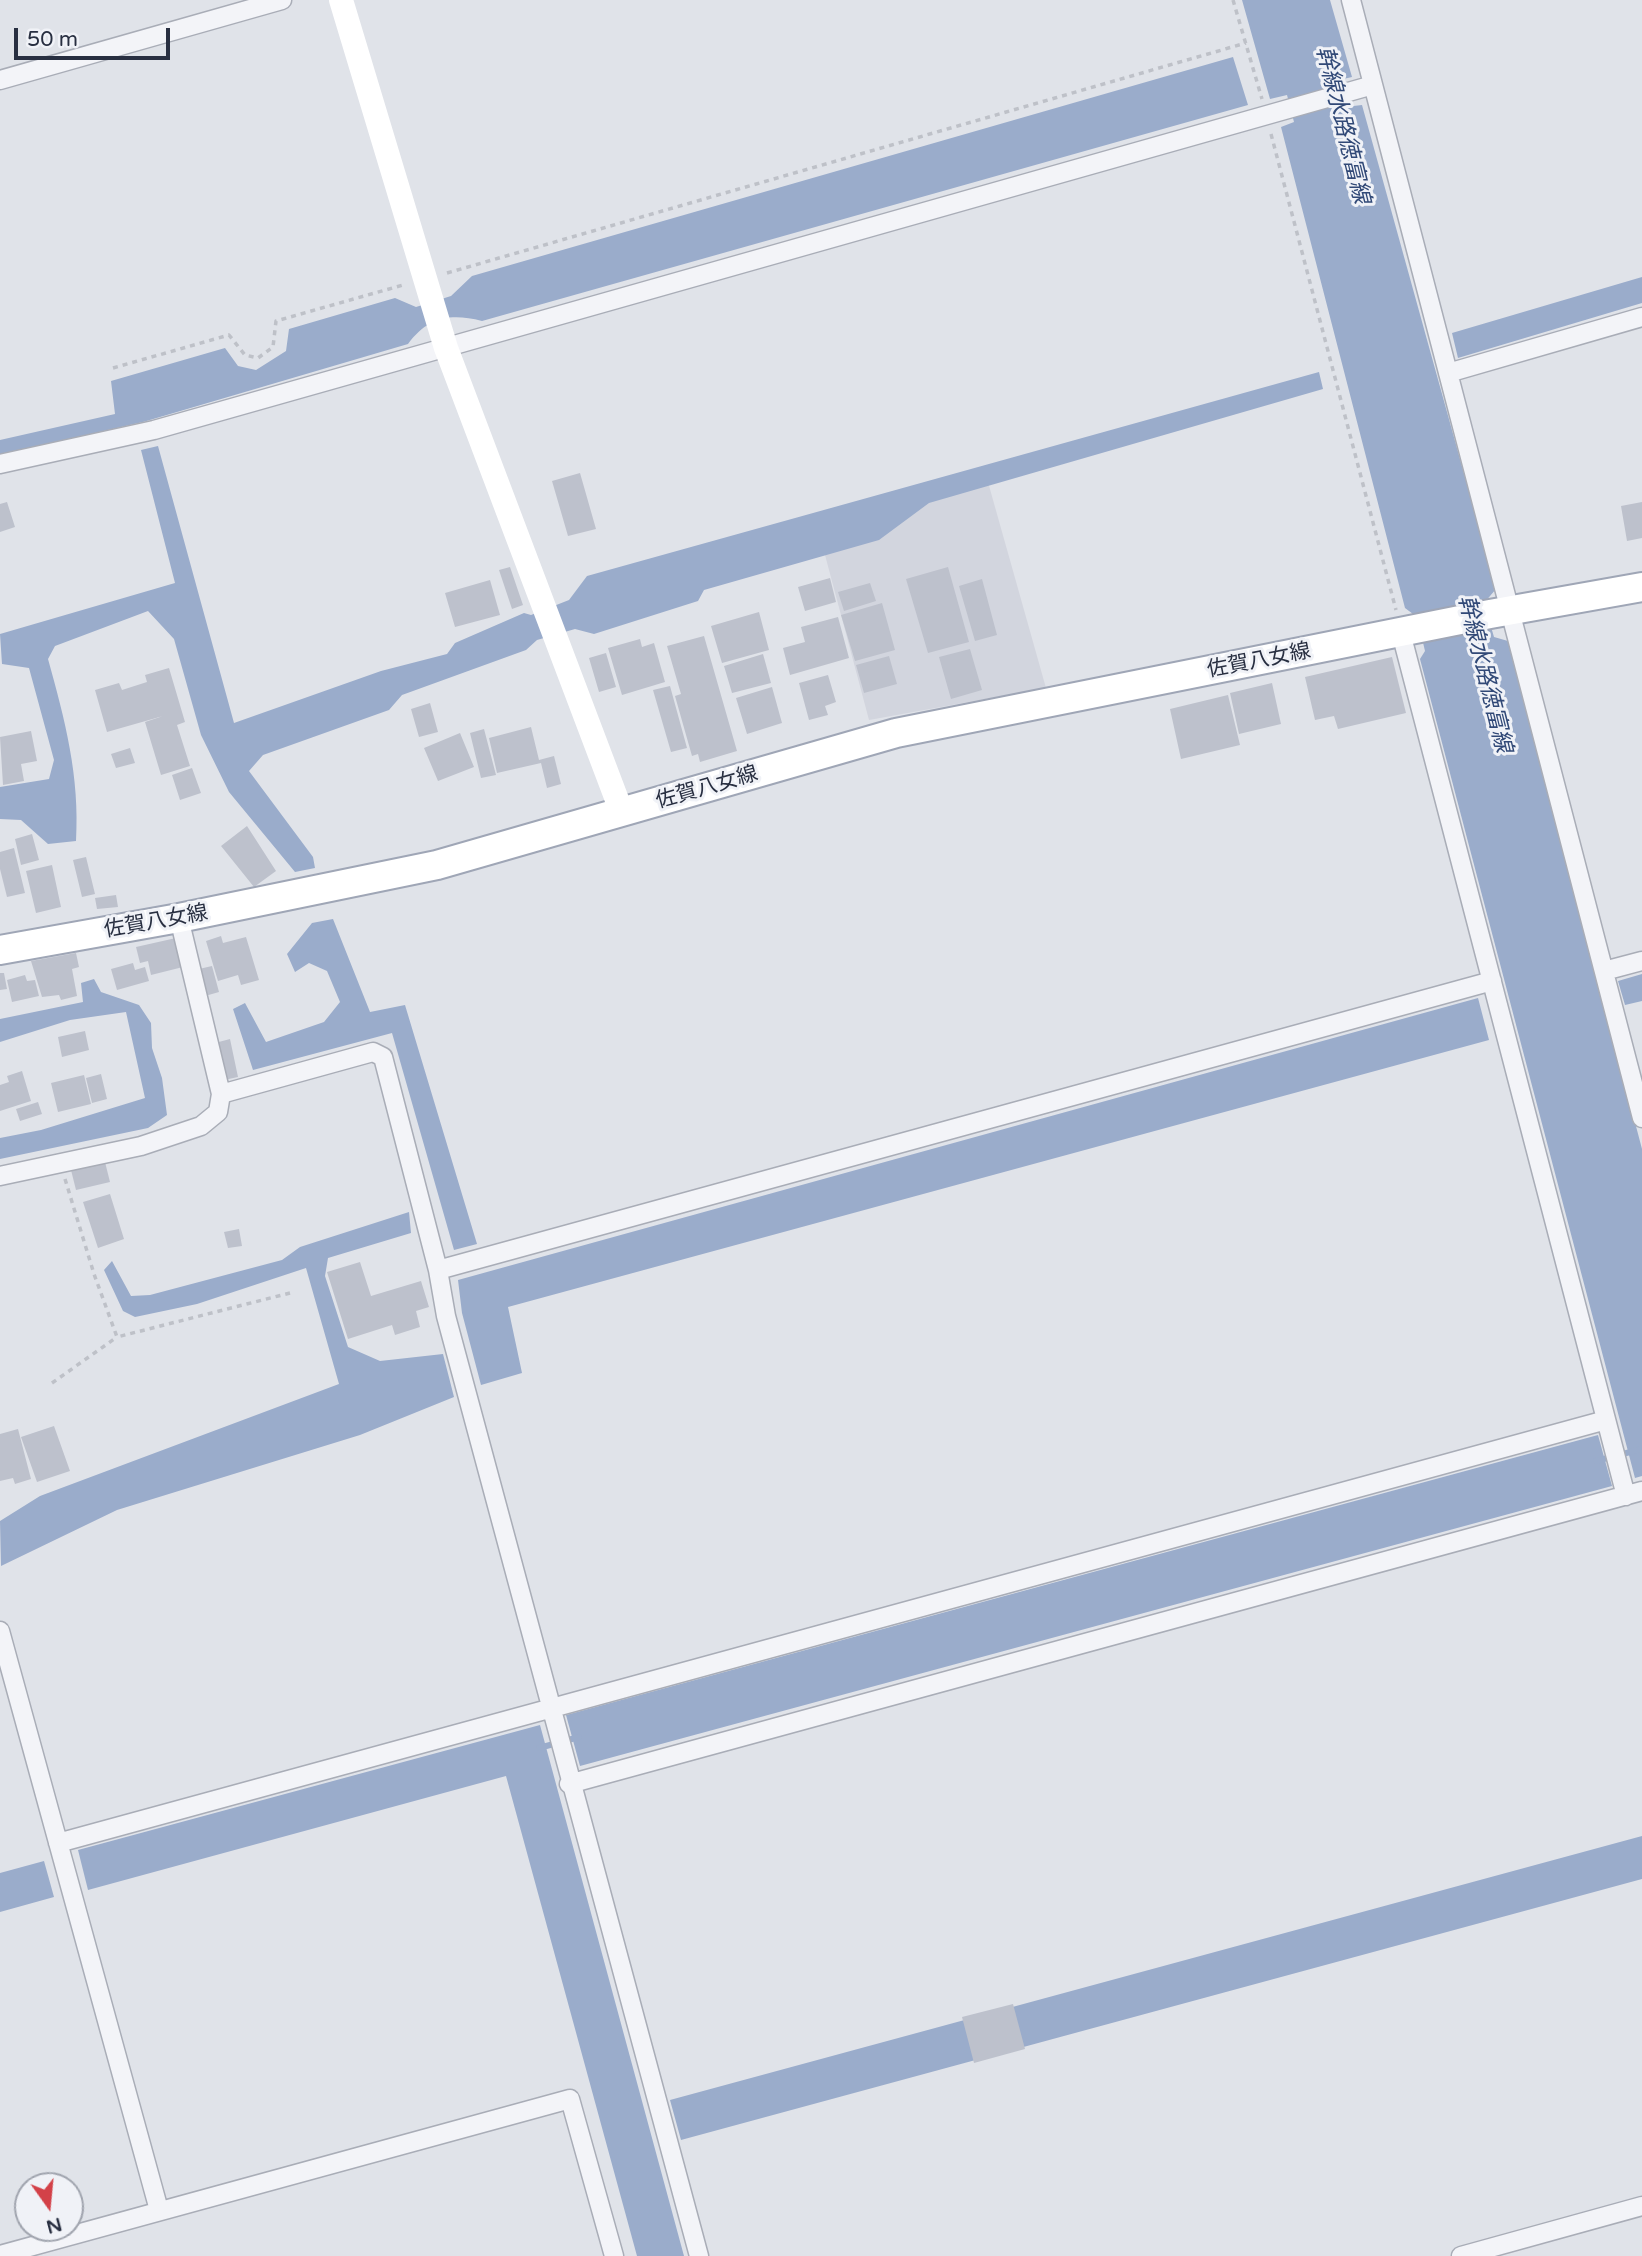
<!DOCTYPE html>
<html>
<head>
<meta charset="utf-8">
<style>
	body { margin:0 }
	#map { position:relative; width:1642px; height:2256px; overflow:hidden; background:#e0e3e9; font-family:"Varela Round",sans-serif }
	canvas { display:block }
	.north { position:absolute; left:14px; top:2172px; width:70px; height:70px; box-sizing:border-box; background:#f0f2f7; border:2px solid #a0a4ae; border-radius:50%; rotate:165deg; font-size:19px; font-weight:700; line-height:28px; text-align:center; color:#282f41 }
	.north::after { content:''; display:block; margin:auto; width:24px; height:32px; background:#d34148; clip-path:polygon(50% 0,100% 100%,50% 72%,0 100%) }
	.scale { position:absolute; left:14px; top:28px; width:156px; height:32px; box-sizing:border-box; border:4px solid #282f41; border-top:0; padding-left:9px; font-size:21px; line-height:24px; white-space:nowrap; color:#282f41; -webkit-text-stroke:5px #f0f2f7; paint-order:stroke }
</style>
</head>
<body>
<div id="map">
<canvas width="1642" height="2256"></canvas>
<div class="north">N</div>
<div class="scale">50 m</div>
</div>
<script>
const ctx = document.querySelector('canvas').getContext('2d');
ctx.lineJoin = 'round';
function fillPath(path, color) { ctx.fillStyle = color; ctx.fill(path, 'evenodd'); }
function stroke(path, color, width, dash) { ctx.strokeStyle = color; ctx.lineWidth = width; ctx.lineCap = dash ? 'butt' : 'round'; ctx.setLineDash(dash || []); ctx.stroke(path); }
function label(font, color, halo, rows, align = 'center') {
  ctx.font = font + ' "Varela Round","Noto Sans JP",sans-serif'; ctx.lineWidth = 6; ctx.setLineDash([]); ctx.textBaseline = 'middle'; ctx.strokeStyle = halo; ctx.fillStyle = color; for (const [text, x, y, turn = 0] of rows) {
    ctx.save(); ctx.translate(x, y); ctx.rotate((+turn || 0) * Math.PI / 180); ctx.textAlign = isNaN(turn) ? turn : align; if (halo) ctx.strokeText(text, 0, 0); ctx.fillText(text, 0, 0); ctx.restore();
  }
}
const built = new Path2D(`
	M986,475L1046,688L869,720L817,525Z`);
const water = new Path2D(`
	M1242,0H1330L1352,77L1339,80L1345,107L1362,105L1496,589L1484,603L1494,637L1508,641L1642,1149V1476L1635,1478L1420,659L1425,651L1417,617L1405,608L1281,127L1294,122L1287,95L1270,99Z
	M1233,57L1248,105L482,321C450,313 428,317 408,344L143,422L0,455V440L115,414L111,381L225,348L238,366L256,370L286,351L289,329L395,298L416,307L451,296L472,276Z
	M1642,277V303L1458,358L1452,333Z
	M1319,372L1323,389L929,503L879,540L704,590L698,601L594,634L575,629L537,640L526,650L402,695L389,710L263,755L249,771L313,857L315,868L295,872L229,792L201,735L174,639L148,611L55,646L48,659C65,720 80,777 76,841L48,844L21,820L0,819V787L49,779L54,760L29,668L2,664L0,634L175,583L141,450L158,446L234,723L381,671L447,654L455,643L524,613L531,615L569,600L587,576Z
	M333,919L370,1012L405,1005L477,1244L454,1250L392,1033L253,1070L233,1009L245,1003L266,1042L324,1022L340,1002L327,971L309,963L295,972L287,954L312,923Z
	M1642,974V1001L1625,1005L1618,981Z
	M94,979L101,992L139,1005L151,1023L152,1048L162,1078L167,1115L148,1128L0,1159V1138L41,1130L145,1098L126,1012L70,1020L0,1042V1019L83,1002L81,983Z
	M1478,998L1489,1040L508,1307L522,1373L481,1385L462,1313L458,1280Z
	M409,1212L411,1233L328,1258L325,1276L348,1347L380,1361L443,1354L454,1397L360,1435L117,1510L1,1566L0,1521L40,1496L339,1384L306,1268L197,1304L135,1317L123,1311L104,1270L112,1261L131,1296L150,1295L282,1260L300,1247Z
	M1598,1435L1612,1486L580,1766L566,1715Z
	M540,1725L684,2256H637L506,1776L88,1890L78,1850Z
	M1642,1836V1879L681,2140L670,2100Z
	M44,1861L54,1897L0,1912V1873Z`);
const stream = new Path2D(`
	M1596,1461L1642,1449
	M539,1748L579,1737`);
const building = new Path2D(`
	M580,473L596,529L568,536L552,481Z
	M7,502L15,527L0,532V504Z
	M1642,502V538L1627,541L1621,506Z
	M510,567L523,605L512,609L499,570Z
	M948,567L969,642L928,653L906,579Z
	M830,578L836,602L805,611L798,587Z
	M982,579L997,635L975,641L959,586Z
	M490,580L500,615L455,627L445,593Z
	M870,583L876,601L844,611L838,592Z
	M882,603L895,650L855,661L841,615Z
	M759,612L769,650L722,663L711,626Z
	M838,617L849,658L790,675L783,648L805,642L801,627Z
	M704,636L737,751L700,762L698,754L692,756L675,696L681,694L667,646Z
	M640,639L642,647L654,643L665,682L622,695L608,648Z
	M970,649L982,690L951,699L939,657Z
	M606,653L616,687L599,692L589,658Z
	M763,654L771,683L732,693L724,666Z
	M889,656L897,684L864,693L856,665Z
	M1392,657L1406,713L1338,729L1334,716L1315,720L1305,677Z
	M169,668L185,722L177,725L190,766L161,775L145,722L163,716L107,732L95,690L119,683L122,690L147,682L145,675Z
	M828,675L836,702L825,706L828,715L809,720L799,683Z
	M1272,683L1281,724L1239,734L1230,693Z
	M670,686L687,748L671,752L653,690Z
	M772,687L782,723L747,734L736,698Z
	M1228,695L1240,745L1181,759L1170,709Z
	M430,703L438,732L419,737L411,709Z
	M531,727L539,760L554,756L561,784L547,788L541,763L497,773L489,738Z
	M484,729L496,775L481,778L470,733Z
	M31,731L37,761L21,764L24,781L3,785L0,737Z
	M460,733L474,767L438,781L424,748Z
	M130,748L135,763L116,768L111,754Z
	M192,768L201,793L180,800L172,775Z
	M247,826L276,871L254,887L221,846Z
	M32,834L39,860L21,865L15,839Z
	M14,848L25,893L7,897L0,869V852Z
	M86,857L95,894L82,897L73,860Z
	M52,865L61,907L36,913L26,871Z
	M116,895L118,907L97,909L95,898Z
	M221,936L223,943L246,937L259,980L241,985L238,975L218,981L206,941Z
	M176,938L183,967L151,975L148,961L140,963L136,947Z
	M76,953L79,967L72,969L77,996L61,1000L59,995L42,997L31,961Z
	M133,963L135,970L145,967L149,981L117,990L111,969Z
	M212,966L219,992L205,996L199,969Z
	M0,973H4L7,989L0,990Z
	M25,975L27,981L35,980L39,996L12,1002L7,980Z
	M85,1031L89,1050L62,1057L58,1037Z
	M230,1039L238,1077L224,1080L215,1043Z
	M22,1071L31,1101L0,1111V1085L9,1082L7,1076Z
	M101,1074L107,1099L92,1103L86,1078Z
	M84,1075L91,1104L58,1112L51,1083Z
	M38,1102L42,1114L20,1121L16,1109Z
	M105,1162L110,1182L76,1190L71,1170Z
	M110,1194L124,1239L98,1248L83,1202Z
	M239,1229L242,1246L228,1248L224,1232Z
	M360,1262L371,1296L421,1281L429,1307L416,1311L420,1327L395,1335L392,1325L348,1339L327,1272Z
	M54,1426L70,1471L37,1482L21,1437Z
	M18,1429L31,1479L15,1484L13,1478L0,1481V1434Z
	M1013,2004L1025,2049L974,2063L962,2017Z`);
const path = new Path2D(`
	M1233,0L1262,99
	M1271,134L1396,610
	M447,273L1246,43
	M113,368L229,335L245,355L258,358L273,347L276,321L403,285
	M65,1179L94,1274L117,1337L290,1293
	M52,1383L117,1337`);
const street = new Path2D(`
	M1351,0L1642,1118
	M0,80L282,0
	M1448,373L1642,317
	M0,464L154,430L1373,85
	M1401,633L1626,1496
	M179,918L221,1094
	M1604,971L1642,961
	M0,1176L141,1146L201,1126L218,1112L221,1094L373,1052L383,1057L438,1270L446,1316L699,2256
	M438,1270L1492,981
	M0,1631L159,2210
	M569,1784L1642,1491
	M58,1843L1606,1420
	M0,2255L570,2099L614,2256
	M1461,2256L1642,2206`);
const secondary = new Path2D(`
	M341,0L446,348L622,813`);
const primary = new Path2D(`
	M0,950L179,918L437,865L896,733L1490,614L1642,587`);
const streetNames = [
	["佐賀八女線",1259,661,-11],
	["佐賀八女線",707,788,-16],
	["佐賀八女線",156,922,-10]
];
const waterNames = [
	["幹線水路徳富線",1342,125,76],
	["幹線水路徳富線",1484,674,76]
];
fillPath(built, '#d2d5de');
fillPath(water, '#9aaccb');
stroke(stream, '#9aaccb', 6);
fillPath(building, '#bdc1cc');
stroke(street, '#a9adb7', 21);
stroke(primary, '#9fa6b6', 32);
stroke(path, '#bec1c8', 3.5, [5, 5]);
stroke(street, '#f3f4f8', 18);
stroke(secondary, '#fff', 24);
stroke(primary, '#fff', 28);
label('21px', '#282f41', '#f0f2f7', streetNames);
label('italic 23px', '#314977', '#f0f2f7', waterNames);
</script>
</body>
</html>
